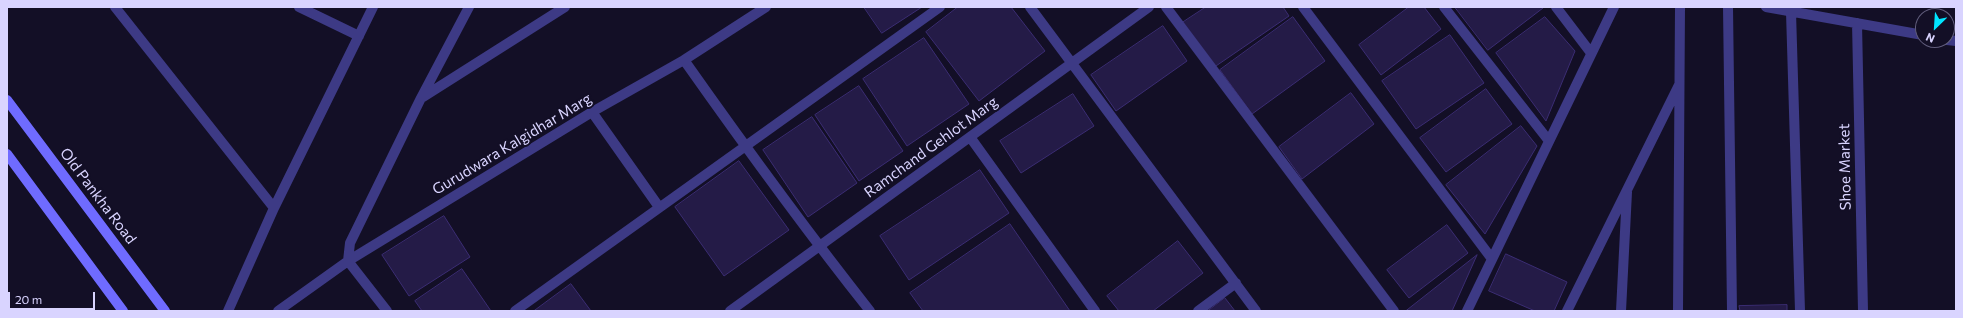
<!DOCTYPE html>
<html>
<head>
<meta charset="utf-8">
<style>
	body { margin:0 }
	#map { position:relative; width:1963px; height:318px; overflow:hidden; background:#130f26; font-family:Commissioner,sans-serif }
	canvas { display:block }
	.frame { position:absolute; inset:0; border:8px solid #d9d4ff; pointer-events:none }
	.north { position:absolute; left:1915px; top:8px; width:40px; height:40px; box-sizing:border-box; background:#130f26; border:1px solid #625e7d; border-radius:50%; rotate:205deg; font-size:11px; font-weight:700; line-height:16px; text-align:center; color:#d9d4ff }
	.north::after { content:''; display:block; margin:auto; width:14px; height:18px; background:#00e5ff; clip-path:polygon(50% 0,100% 100%,50% 72%,0 100%) }
	.scale { position:absolute; left:8px; top:292px; width:87px; height:18px; box-sizing:border-box; border:2px solid #d9d4ff; border-top:0; padding-left:5px; font-size:12px; line-height:14px; white-space:nowrap; color:#d9d4ff; -webkit-text-stroke:3px #130f26; paint-order:stroke }
</style>
</head>
<body>
<div id="map">
<canvas width="1963" height="318"></canvas>
<div class="frame"></div>
<div class="north">N</div>
<div class="scale">20 m</div>
</div>
<script>
const ctx = document.querySelector('canvas').getContext('2d');
ctx.lineJoin = 'round';
function fillPath(path, color) { ctx.fillStyle = color; ctx.fill(path, 'evenodd'); }
function stroke(path, color, width, dash) { ctx.strokeStyle = color; ctx.lineWidth = width; ctx.lineCap = dash ? 'butt' : 'round'; ctx.setLineDash(dash || []); ctx.stroke(path); }
function label(font, color, halo, rows, align = 'center') {
  ctx.font = font + ' Commissioner,sans-serif'; ctx.lineWidth = 4; ctx.setLineDash([]); ctx.textBaseline = 'middle'; ctx.strokeStyle = halo; ctx.fillStyle = color; for (const [text, x, y, turn = 0] of rows) {
    ctx.save(); ctx.translate(x, y); ctx.rotate((+turn || 0) * Math.PI / 180); ctx.textAlign = isNaN(turn) ? turn : align; if (halo) ctx.strokeText(text, 0, 0); ctx.fillText(text, 0, 0); ctx.restore();
  }
}
const building = new Path2D(`
	M864,7H922L882,33Z
	M958,7H1011L1045,51L979,101L926,32Z
	M1206,7H1283L1289,16L1213,68L1182,23Z
	M1409,7H1424L1441,29L1381,75L1359,45Z
	M1455,7H1542L1543,8L1488,50Z
	M1293,17L1325,61L1252,114L1220,70Z
	M1545,17L1575,51L1546,121L1496,53Z
	M1163,26L1187,61L1116,111L1091,75Z
	M1450,35L1484,83L1416,129L1382,81Z
	M924,38L969,104L907,146L863,79Z
	M859,86L903,151L859,181L815,115Z
	M1486,89L1512,124L1446,172L1420,138Z
	M1351,93L1374,124L1302,179L1279,147Z
	M1073,94L1094,126L1021,173L1000,141Z
	M812,117L857,183L808,217L763,150Z
	M1521,126L1537,146L1485,234L1446,185Z
	M739,161L789,230L724,276L675,207Z
	M980,170L1009,213L909,280L880,236Z
	M444,216L470,257L409,296L382,255Z
	M1010,224L1070,311H923L910,293Z
	M1447,225L1468,253L1409,298L1387,270Z
	M1178,241L1203,273L1153,311H1119L1107,296Z
	M1506,254L1567,282L1554,311H1535L1489,291Z
	M1477,255L1452,311H1406Z
	M462,269L491,311H422L415,301Z
	M571,284L591,311H534Z
	M1225,298L1235,311H1208Z
	M1787,305V311H1740L1739,306Z`);
const street = new Path2D(`
	M115,7L274,208
	M299,7L359,36
	M1030,7L1256,311
	M1166,7L1394,311
	M1303,7L1492,259
	M1444,7L1549,141
	M1556,7L1591,53
	M1728,7L1732,311
	M1766,7L1923,35
	M1791,12L1800,311
	M1857,23L1863,311
	M1947,40L1956,41
	M684,60C744,145 805,229 870,311
	M423,97L565,7
	M592,112L659,207
	M970,137L1095,311
	M228,311L274,208L373,7
	M278,311L348,261L592,112L684,60L766,7
	M387,311L348,261L350,243L421,98L469,7
	M515,311L940,7
	M730,311L1149,7
	M1198,311L1236,283
	M1467,311L1614,7
	M1567,311L1679,85
	M1621,311L1627,192
	M1678,311L1680,7`);
const secondary = new Path2D(`
	M7,100L165,311
	M7,154L123,311`);
const streetNames = [
	["Gurudwara Kalgidhar Marg",512,144,-31],
	["Ramchand Gehlot Marg",931,147,-36],
	["Shoe Market",1845,167,-91],
	["Old Pankha Road",98,196,53]
];
fillPath(building, '#241b47');
stroke(building, '#3b2d73', 1);
stroke(street, '#3d3a85', 10);
stroke(secondary, '#6f6bff', 10);
label('15px', '#d9d4ff', '#130f26', streetNames);
</script>
</body>
</html>
